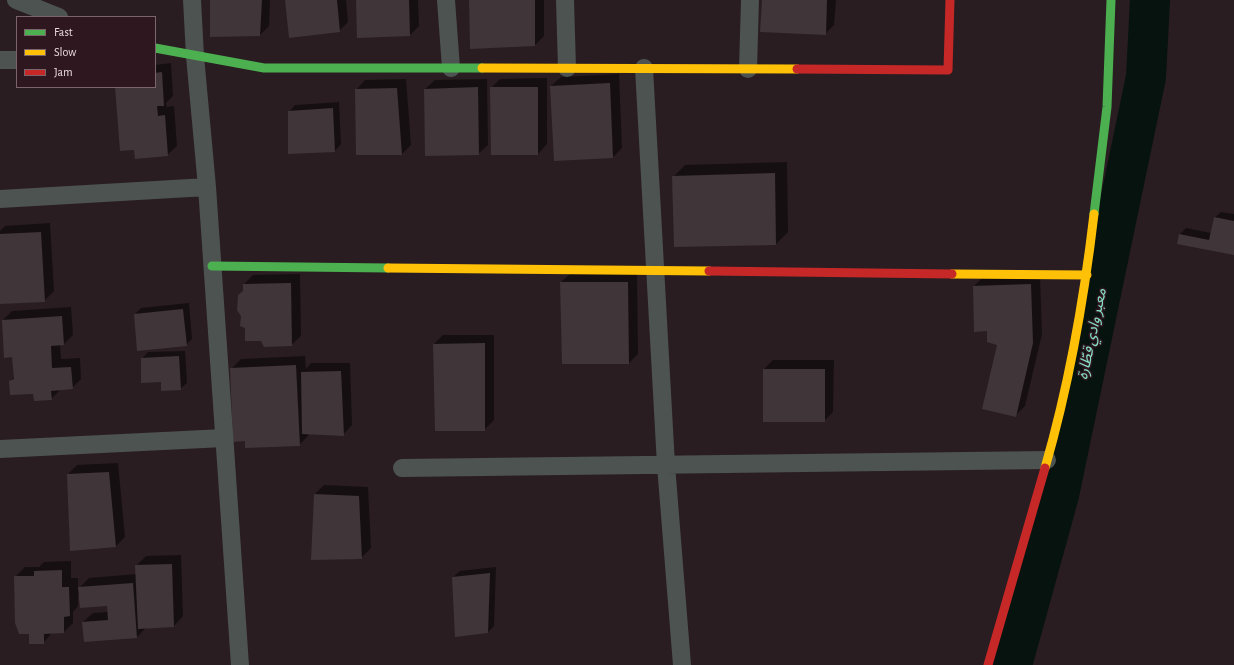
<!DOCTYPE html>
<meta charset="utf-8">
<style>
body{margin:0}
#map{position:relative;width:1234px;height:665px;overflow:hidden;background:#291d21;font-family:"Alegreya Sans",sans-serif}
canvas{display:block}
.legend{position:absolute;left:16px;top:16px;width:140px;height:72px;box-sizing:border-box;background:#2f1720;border:1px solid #7b656d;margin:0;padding:5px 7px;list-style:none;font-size:12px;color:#ecdbe0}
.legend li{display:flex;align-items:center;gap:8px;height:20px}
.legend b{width:20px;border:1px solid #7b656d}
</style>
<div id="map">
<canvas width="1234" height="665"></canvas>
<ul class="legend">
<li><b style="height:5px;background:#4caf50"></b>Fast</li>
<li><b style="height:5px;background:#ffc107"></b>Slow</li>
<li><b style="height:5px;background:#c62828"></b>Jam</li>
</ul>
</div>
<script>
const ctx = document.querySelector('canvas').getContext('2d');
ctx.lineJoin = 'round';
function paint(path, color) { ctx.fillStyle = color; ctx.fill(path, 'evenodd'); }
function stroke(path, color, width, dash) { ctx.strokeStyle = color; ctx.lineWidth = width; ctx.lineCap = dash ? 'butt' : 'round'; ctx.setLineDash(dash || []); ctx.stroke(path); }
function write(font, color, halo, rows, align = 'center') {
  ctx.font = font + ' "Alegreya Sans","Noto Sans Arabic",sans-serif'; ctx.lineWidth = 3; ctx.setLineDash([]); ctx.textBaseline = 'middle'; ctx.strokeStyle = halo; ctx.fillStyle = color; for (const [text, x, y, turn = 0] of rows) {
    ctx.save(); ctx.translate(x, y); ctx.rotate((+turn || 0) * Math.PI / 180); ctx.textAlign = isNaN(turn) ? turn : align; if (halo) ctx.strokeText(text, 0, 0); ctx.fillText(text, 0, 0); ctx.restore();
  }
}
paint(new Path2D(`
 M211 0H270L269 26 260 35Z
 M286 0H346L348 22 339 31Z
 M357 0H418L419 26 410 35Z
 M470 0H544V36L535 45Z
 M763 0H836L834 25 825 34Z
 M171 63 173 96 166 103 167 107 174 106 177 146 167 155 135 149 116 87H155V65Z
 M619 74 622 148 613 157 555 160 551 86 561 77Z
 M547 78V144L538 154 491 88 500 79Z
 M406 79 411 145 402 154 356 90 365 80Z
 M487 79 488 145 478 154 425 89 435 80Z
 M339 102 341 144 335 151 289 112 295 105Z
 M787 162 788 232 776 244 675 246 673 177 685 165Z
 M1221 212 1234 214V254L1180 234 1186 228 1211 233 1214 218Z
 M50 223 54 291 44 301 0 303V231L5 226Z
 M571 273H637L638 354 629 363H563L561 282Z
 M300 274 301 336 291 345 262 340 246 327 244 284 253 275Z
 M1040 275 1042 334 1025 406 1015 416 999 344 988 330 974 286 983 277Z
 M189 303 192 339 186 345 135 314 141 308Z
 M71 307 73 335 64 344H60L61 359 80 358 81 379 72 388 61 389 51 399 10 381 15 377 13 356 3 320 12 311Z
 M443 335H494V420L484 430 434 344Z
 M185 351 187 383 180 389 162 381 142 359 148 352Z
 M305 356 306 369 311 363H350L352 425 343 435 308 433V436L299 445 231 369 241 359Z
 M773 360H834L833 412 824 421 764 369Z
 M118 463 125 537 116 546 68 474 77 465Z
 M324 485 368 487 371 548 361 558 315 494Z
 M181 555 183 616 174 626 146 628 137 637 83 622 93 613 108 612V605L80 595H78V606L73 612V623L64 632H53L43 643 30 633 15 577 25 567H39L44 562 71 561V578H78V589L89 578 137 574 136 566 146 556Z
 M496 567 494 626 488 632 453 577 460 571Z`), '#0007');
stroke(new Path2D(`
 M1012 665 1059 495 1146 77 1150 0`), '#06130f', 40);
paint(new Path2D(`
 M210 0H262L260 36 210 37Z
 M285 0H337L340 32 289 38Z
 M356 0H409L410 36 357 38Z
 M469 0H535V46L470 49Z
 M762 0H827L826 35 760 32Z
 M162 72 164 106H157L158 116 165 115 168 156 135 159 134 150 120 151 115 87H155V73Z
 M610 83 613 158 554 161 550 86Z
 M478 87 479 155 425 156 424 89Z
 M490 87H538V155H491Z
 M397 88 402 155H356L355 89Z
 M333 108 335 152 288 154V111Z
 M775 173 776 245 674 247 672 176Z
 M1214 217 1234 221V255L1177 244 1179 234 1209 240Z
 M41 232 45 302 0 304V234Z
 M560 282H628L629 364H562Z
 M291 283 292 346 264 347 261 341H245V328L240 326 241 316 237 310 238 295 243 291V284Z
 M1031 284 1033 343 1016 417 982 409 997 345 987 342V331L974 332 973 286Z
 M183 309 187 346 137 351 134 314Z
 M62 316 64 345 51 346 52 368 71 367 73 389 51 391 52 400 34 401 33 394 10 395 9 381 14 379 12 357 4 358 2 320Z
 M485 343V431H435L433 344Z
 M179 356 181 390 161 391V382L141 383V358Z
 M296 365 300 446 245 448V441L233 442 230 368Z
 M763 369H825V422H763Z
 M341 371 344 436 302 434 301 372Z
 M109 472 116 547 70 551 67 474Z
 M314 494 359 496 362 559 311 560Z
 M172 564 174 627 138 629 135 565Z
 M62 570V587H69L70 616 64 617V633L44 634V644H29V634H19L15 623 14 576H34V571Z
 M490 573 488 633 455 637 452 577Z
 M133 583 137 638 84 642 82 622 108 620 107 606 80 608 78 587Z`), '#403539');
stroke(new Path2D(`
 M16 0 59 17
 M192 0 195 56 207 187 240 665
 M446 0 451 68
 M565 0 567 68
 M0 60H17
 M644 68 666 465 682 665
 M748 69 750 0
 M0 199 207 187
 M0 449 224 438
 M402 468 1047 460`), '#4d5351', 18);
stroke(new Path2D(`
 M155 48 264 68H482
 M1094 214 1107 107 1111 0
 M212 266 388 268`), '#4caf50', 9);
stroke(new Path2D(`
 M482 68 797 69
 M388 268 709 271
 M952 274 1087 275
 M1045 468C1069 385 1084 300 1094 214`), '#ffc107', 9);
stroke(new Path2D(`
 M797 69 948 70 950 0
 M709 271 952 274
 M988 665 1045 468`), '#c62828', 9);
write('italic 15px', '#85e1c5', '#2f1720', [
 ["معبر وادي قطّارة",1092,334,-78]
]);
</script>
